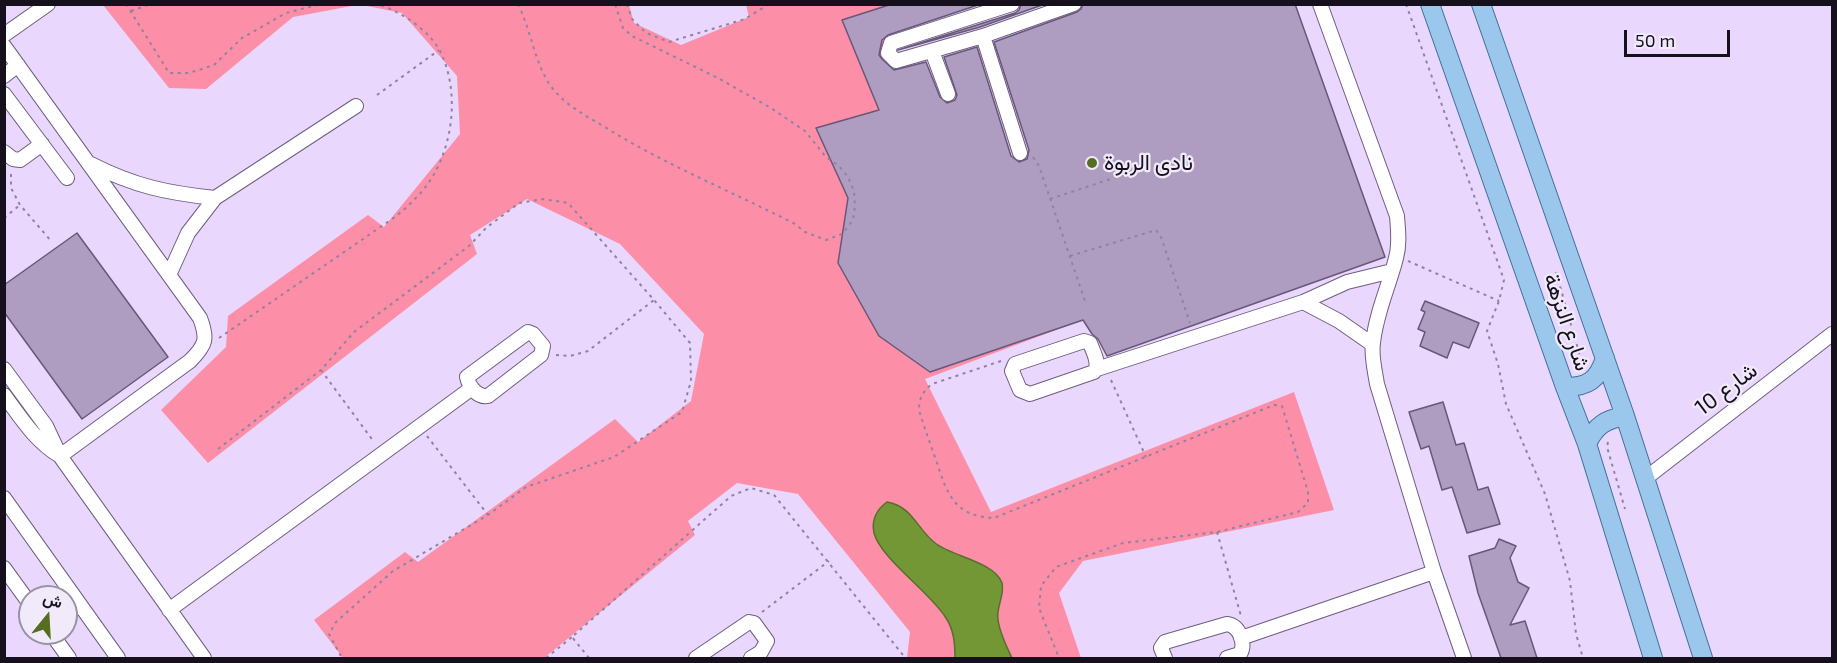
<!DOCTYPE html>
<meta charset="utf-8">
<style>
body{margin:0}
#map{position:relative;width:1837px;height:663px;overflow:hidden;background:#e9d7fe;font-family:"Exo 2",Vazirmatn,sans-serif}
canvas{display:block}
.frame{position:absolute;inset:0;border:6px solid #16101d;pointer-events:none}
.north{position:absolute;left:18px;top:585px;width:60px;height:60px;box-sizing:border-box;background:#f1eafa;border:2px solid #9993a2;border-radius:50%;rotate:18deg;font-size:16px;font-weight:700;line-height:24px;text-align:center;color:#16101d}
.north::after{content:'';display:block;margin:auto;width:21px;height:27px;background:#546f22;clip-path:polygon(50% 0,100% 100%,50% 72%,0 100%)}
.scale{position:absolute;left:1624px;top:30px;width:106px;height:27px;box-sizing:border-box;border:3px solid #16101d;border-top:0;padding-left:8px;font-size:18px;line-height:21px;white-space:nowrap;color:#16101d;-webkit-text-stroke:4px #f1eafa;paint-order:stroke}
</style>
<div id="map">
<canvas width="1837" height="663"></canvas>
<div class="frame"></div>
<div class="north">ش</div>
<div class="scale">50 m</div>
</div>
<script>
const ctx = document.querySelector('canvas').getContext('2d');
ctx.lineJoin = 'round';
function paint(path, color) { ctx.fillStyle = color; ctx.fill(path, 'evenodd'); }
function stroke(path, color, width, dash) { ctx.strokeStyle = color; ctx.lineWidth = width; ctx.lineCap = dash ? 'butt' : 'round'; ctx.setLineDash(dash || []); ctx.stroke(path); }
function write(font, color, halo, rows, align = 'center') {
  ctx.font = font + ' "Exo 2",Vazirmatn,sans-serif'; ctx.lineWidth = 4.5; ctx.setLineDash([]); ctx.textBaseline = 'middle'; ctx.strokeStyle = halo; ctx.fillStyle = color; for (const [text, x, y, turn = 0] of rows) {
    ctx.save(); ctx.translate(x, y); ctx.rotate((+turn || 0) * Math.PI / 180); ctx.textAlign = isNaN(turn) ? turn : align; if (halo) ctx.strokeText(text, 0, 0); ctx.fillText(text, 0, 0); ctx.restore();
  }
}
paint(new Path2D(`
 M103 5H357L293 17 206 89 169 88Z
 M362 5H629L634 23 681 45 749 17 746 5H942L891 23 881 50 898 102 832 129 1096 315 925 379 991 512 1294 392 1334 510 1083 561 1059 593 1081 658H907L910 632 798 494 737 483 688 521 695 535 544 658H343L314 620 405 552 418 562 615 419 638 442 691 401 704 334 620 244 527 199 470 235 477 254 208 463 161 410 226 347 228 316 368 215 384 227 460 134 457 76 402 13Z`), '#fd8ea7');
const water = new Path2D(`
 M887 502C912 506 917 529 935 543 951 556 995 562 1002 583 1005 595 996 607 998 619 999 632 1007 647 1012 658H955C955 644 954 630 946 618 931 593 881 559 874 533 871 520 877 509 887 502Z`);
paint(water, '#749735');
stroke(water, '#586e2e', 1.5);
const building = new Path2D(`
 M892 4H981L888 35 882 40 879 55 882 59 894 70 926 62 940 97 947 103 955 100 957 95 944 57 977 47 1011 156 1019 162 1027 159 1029 150 994 42 1077 12 1081 9 1083 4H1295L1385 257 1107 356 1098 339 1092 334 1083 320 930 372 879 336 838 263 848 198 816 128 879 110 842 20Z
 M1021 4H1045L980 27 898 50 1015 13 1019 10Z
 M77 233 168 357 82 419 4 312V285Z
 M1425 301 1479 323 1469 348 1453 342 1447 358 1420 346 1425 332 1418 329 1425 312 1421 310Z
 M1443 402 1456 445 1464 443 1478 490 1488 487 1500 524 1467 533 1452 487 1442 490 1429 446 1421 449 1409 412Z
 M1499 539 1516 546 1510 558 1518 582 1529 588 1510 625 1525 621 1537 658H1501L1478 593 1469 556 1495 548Z`);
paint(building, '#ae9dc1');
stroke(building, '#675778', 1.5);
const minor = new Path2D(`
 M1012 4 891 43 888 53 896 61 983 36 1074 4
 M1320 4 1397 216C1398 230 1400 244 1396 258 1389 286 1376 313 1373 343 1371 356 1375 371 1377 384L1434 572 1464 658
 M4 35 48 4
 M983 36 1020 153
 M4 46 200 318C208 339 206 345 190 361L60 456
 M932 51 948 94
 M4 76 18 65
 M4 94 67 178
 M4 152 13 159 20 160 42 144
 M91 164C134 186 167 193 215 198
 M169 275 188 233 215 198 356 106
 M1303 302 1339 321 1372 344
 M528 332 533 334 543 346 541 355 488 396C478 398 469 387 467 377Z
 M1084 341 1090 343C1093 352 1101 364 1094 372L1030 394 1020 390 1012 371 1015 364Z
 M4 369 46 426 60 456 204 658
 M1097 369 1303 302 1347 282 1392 271
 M4 395C21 418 35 441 60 456
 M1646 478 1832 334
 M4 498 118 658
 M4 568 30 604
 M169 610 472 388
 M51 633 69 658
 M1241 638 1434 572
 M696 658 749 622 754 623 767 641 761 652 751 658
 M1165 658 1161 648 1165 642 1227 624C1240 626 1246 644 1240 654L1227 658`);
const major = new Path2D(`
 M1430 4 1565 387 1587 444 1653 658
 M1481 4 1625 416 1703 658
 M1565 387C1588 387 1598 380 1605 358
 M1587 444C1595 426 1606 419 1625 416`);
stroke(minor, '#6e5e80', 16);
stroke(major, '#426f9c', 20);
stroke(new Path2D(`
 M126 4 169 73H189L214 65 242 38 286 13 321 4
 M518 4C531 30 534 61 550 85 565 106 587 116 608 129 668 166 733 192 795 224L805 232 826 240 842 234 853 220 855 206 854 191 848 177 839 166 826 157 805 131 771 108 718 78 632 36 623 28 615 4
 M627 4 632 19 646 33 669 42 745 19 769 4
 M1406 4 1504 280 1499 301 1487 331 1498 364 1506 404 1545 494 1570 581 1576 634 1583 658
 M131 11 151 4
 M377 95 439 50
 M1033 157 1039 166 1085 301
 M11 174V188L20 205 52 242
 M1050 199 1144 168
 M4 218 20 205
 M1070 256 1156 230 1161 237 1190 323
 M1408 261 1499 301
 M1556 272 1583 367
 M219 338 395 217C410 205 423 192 433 176 454 140 459 89 440 51 428 29 401 12 378 4
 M556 355 570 356 588 351 654 300
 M1001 361 932 384C923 391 919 398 919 410 924 427 930 443 936 460 947 493 953 516 994 518L1274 405 1282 406 1308 492V503L1298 512 1217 532 1123 543 1056 567 1041 586 1039 608 1059 658
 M321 370 374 442
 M1111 380 1146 457
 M427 436 488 515
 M1608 442 1607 447 1625 509
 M218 449 321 370 354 332 469 246 486 228 519 203 543 199 568 203 654 300 690 343 691 381 682 412 614 457 526 487 488 515 393 571 336 622 329 634 342 658
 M1217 532 1241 616
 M762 612 829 561
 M546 658 572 637
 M589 658 572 637 731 496 751 488 774 495 903 655V658`), '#90839f', 2, [3, 4.5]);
stroke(minor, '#fff', 14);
stroke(major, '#9bc7ed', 18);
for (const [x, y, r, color] of [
 [1092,163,6,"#546f22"]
]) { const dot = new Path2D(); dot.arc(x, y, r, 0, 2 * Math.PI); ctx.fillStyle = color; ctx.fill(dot); stroke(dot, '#f1eafa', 2); }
write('22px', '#16101d', '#f1eafa', [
 ["نادى الربوة",1104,163]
], 'left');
write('22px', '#16101d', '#f1eafa', [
 ["شارع النزهة",1567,322,71],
 ["شارع 10",1726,389,-37]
]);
</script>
